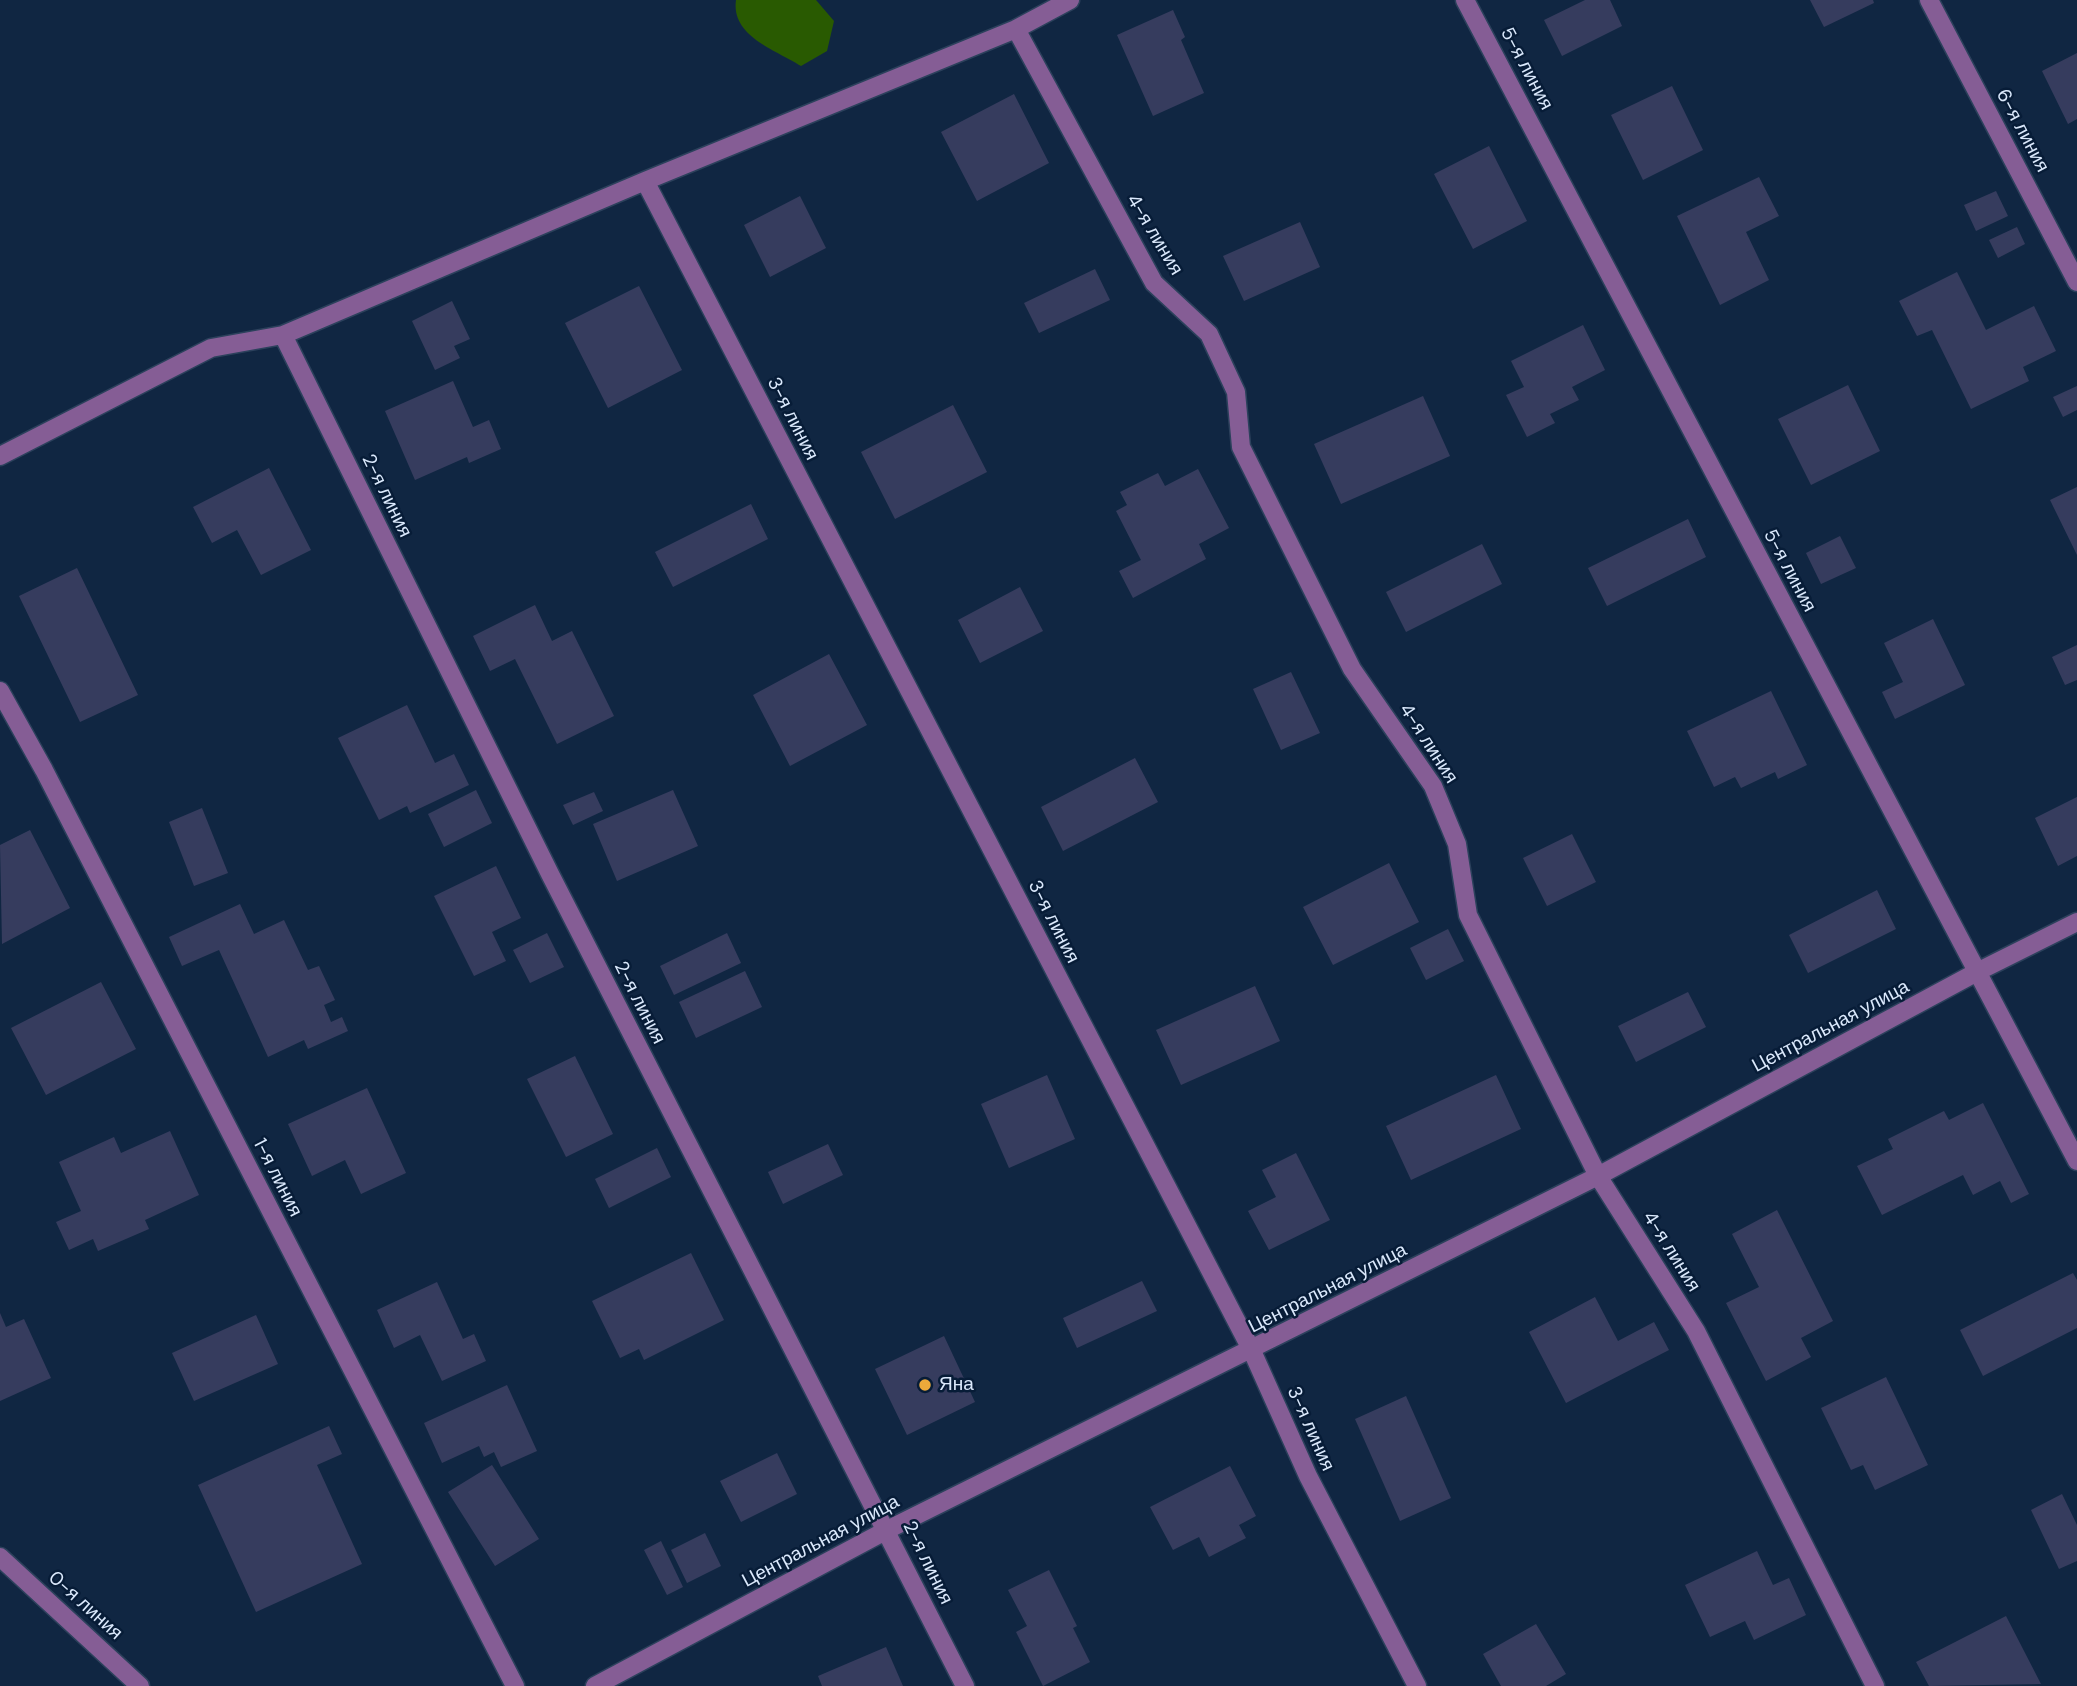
<!DOCTYPE html>
<meta charset="utf-8">
<style>
body{margin:0}
canvas{display:block;background:#102642}
</style>
<canvas width="2077" height="1686"></canvas>
<script>
const ctx = document.querySelector('canvas').getContext('2d');
ctx.lineJoin = 'round';
function paint(path, color) { ctx.fillStyle = color; ctx.fill(path, 'evenodd'); }
function stroke(path, color, width, dash) { ctx.strokeStyle = color; ctx.lineWidth = width; ctx.lineCap = dash ? 'butt' : 'round'; ctx.setLineDash(dash || []); ctx.stroke(path); }
function write(font, color, halo, rows, align = 'center') {
  ctx.font = font + ' "DM Sans",sans-serif'; ctx.lineWidth = 5; ctx.setLineDash([]); ctx.textBaseline = 'middle'; ctx.strokeStyle = halo; ctx.fillStyle = color; for (const [text, x, y, turn = 0] of rows) {
    ctx.save(); ctx.translate(x, y); ctx.rotate((+turn || 0) * Math.PI / 180); ctx.textAlign = isNaN(turn) ? turn : align; if (halo) ctx.strokeText(text, 0, 0); ctx.fillText(text, 0, 0); ctx.restore();
  }
}
paint(new Path2D(`
 M736 0H816L834 21 827 51 801 66C774 49 731 36 736 0Z`), '#295a01');
paint(new Path2D(`
 M1585 0H1610L1622 26 1562 56 1544 20Z
 M1810 0H1873L1874 3 1824 27Z
 M1173 10 1185 37 1181 40 1204 93 1153 116 1117 35Z
 M2077 53V119L2068 124 2042 71Z
 M1672 86 1703 150 1643 180 1611 115Z
 M1014 94 1049 163 977 201 941 132Z
 M1489 146 1527 221 1473 249 1434 174Z
 M1759 177 1779 216 1746 232 1769 280 1720 305 1677 216Z
 M1996 191 2008 216 1976 231 1964 205Z
 M800 196 826 248 770 277 744 225Z
 M1300 222 1320 267 1244 301 1223 256Z
 M2017 227 2025 244 1998 258 1989 240Z
 M1095 269 1110 300 1039 333 1024 303Z
 M1957 272 1986 330 2034 306 2056 351 2023 367 2029 381 1971 409 1932 330 1917 336 1899 301Z
 M639 286 682 370 608 408 565 323Z
 M452 301 470 339 454 346 460 358 435 370 412 321Z
 M1583 325 1605 370 1572 387 1579 400 1550 414 1555 423 1527 437 1506 395 1524 387 1511 361Z
 M453 381 473 427 489 420 501 449 469 463 467 457 415 480 385 411Z
 M1848 385 1880 451 1811 485 1778 419Z
 M2077 386V410L2063 417 2053 397Z
 M1423 396 1450 456 1341 504 1314 444Z
 M953 405 987 472 895 519 861 452Z
 M269 468 311 550 261 575 237 530 212 543 193 507Z
 M1198 469 1229 528 1199 544 1206 559 1133 598 1119 571 1141 560 1116 511 1127 505 1120 492 1158 473 1165 486Z
 M2077 487V555L2050 500Z
 M751 504 768 539 673 587 655 552Z
 M1688 519 1706 557 1607 606 1588 568Z
 M1840 536 1856 568 1821 584 1806 553Z
 M1482 544 1502 584 1406 632 1386 592Z
 M77 568 138 695 80 722 19 596Z
 M1020 587 1043 631 980 663 958 620Z
 M535 605 552 641 572 631 614 716 557 744 515 659 490 671 473 636Z
 M1933 619 1965 685 1895 719 1882 692 1903 682 1884 643Z
 M2077 645V680L2065 685 2052 657Z
 M829 654 867 725 790 766 753 695Z
 M1291 672 1320 733 1281 750 1253 689Z
 M1771 691 1807 765 1778 779 1775 772 1741 788 1735 777 1714 787 1687 731Z
 M407 705 435 763 454 754 469 785 410 813 407 806 379 820 338 738Z
 M1135 758 1158 802 1063 851 1041 807Z
 M476 790 492 823 444 847 428 814Z
 M673 790 698 846 617 881 593 824Z
 M594 792 603 811 573 825 563 805Z
 M2077 797V856L2058 866 2035 818Z
 M202 808 228 873 194 886 169 822Z
 M30 830 70 908 2 944 0 845Z
 M1572 834 1596 882 1547 906 1523 858Z
 M1389 863 1419 922 1333 965 1303 907Z
 M496 866 521 918 492 932 506 961 474 976 434 896Z
 M1877 890 1896 929 1808 973 1789 935Z
 M240 904 254 934 284 920 308 970 319 966 335 1000 324 1005 331 1022 342 1017 348 1031 308 1049 304 1040 268 1057 219 950 182 966 169 937Z
 M1448 929 1464 961 1426 980 1410 948Z
 M547 933 564 967 530 983 513 950Z
 M727 933 741 963 674 995 660 966Z
 M745 971 762 1007 696 1038 679 1002Z
 M101 982 136 1049 46 1095 11 1028Z
 M1255 986 1280 1041 1181 1085 1156 1030Z
 M1688 992 1706 1027 1636 1062 1618 1026Z
 M575 1056 613 1134 566 1157 527 1079Z
 M1047 1075 1075 1139 1009 1168 981 1104Z
 M1496 1075 1521 1129 1411 1180 1386 1126Z
 M367 1088 406 1173 361 1194 345 1160 312 1176 288 1124Z
 M1983 1103 2029 1194 2011 1203 2000 1181 1973 1195 1963 1175 1882 1215 1857 1166 1893 1149 1888 1139 1944 1111 1949 1120Z
 M170 1131 199 1195 145 1220 149 1229 98 1251 93 1239 69 1250 56 1222 81 1211 59 1162 114 1137 121 1153Z
 M828 1144 843 1175 783 1204 768 1172Z
 M657 1148 671 1177 609 1208 595 1179Z
 M1296 1153 1330 1220 1269 1250 1248 1211 1276 1197 1262 1170Z
 M1777 1210 1833 1321 1801 1338 1811 1357 1766 1381 1726 1303 1759 1287 1732 1234Z
 M691 1253 724 1320 644 1360 639 1349 620 1358 592 1301Z
 M2073 1273 2077 1280V1328L1983 1376 1960 1330Z
 M1142 1281 1157 1311 1077 1348 1063 1318Z
 M437 1282 463 1339 474 1334 486 1361 442 1381 420 1335 394 1348 377 1310Z
 M1595 1297 1618 1341 1654 1322 1669 1350 1566 1403 1529 1332Z
 M0 1313 6 1327 24 1319 51 1378 0 1401Z
 M256 1315 278 1364 194 1401 172 1353Z
 M944 1336 975 1402 907 1435 875 1369Z
 M1886 1377 1928 1465 1875 1490 1863 1465 1851 1470 1821 1408Z
 M507 1385 537 1451 501 1467 494 1452 484 1457 479 1446 442 1463 424 1423Z
 M1406 1396 1451 1498 1400 1521 1355 1419Z
 M329 1426 342 1454 317 1465 362 1564 256 1612 198 1485Z
 M777 1453 797 1494 741 1522 720 1481Z
 M492 1465 539 1539 495 1566 448 1492Z
 M1230 1466 1256 1516 1239 1525 1246 1538 1209 1557 1199 1537 1173 1550 1150 1507Z
 M2062 1494 2077 1525V1561L2059 1569 2031 1510Z
 M705 1533 721 1566 687 1583 671 1550Z
 M661 1541 683 1587 667 1595 644 1550Z
 M1757 1551 1773 1585 1789 1578 1806 1615 1754 1640 1745 1621 1710 1637 1685 1585Z
 M1049 1570 1077 1626 1073 1628 1090 1662 1043 1686 1016 1632 1027 1626 1008 1590Z
 M2006 1616 2041 1684 1929 1686 1916 1662Z
 M1536 1624 1566 1674 1546 1686H1501L1483 1654Z
 M886 1647 903 1686H822L818 1676Z`), '#363c5e');
const minor = new Path2D(`
 M1465 0 2077 1161
 M1929 0 2077 282
 M1016 29 1154 283 1209 334 1236 392 1241 447 1352 669 1433 786 1457 844 1468 915 1598 1176 1696 1331 1875 1686
 M645 181 1252 1351 1308 1476 1417 1686
 M283 335 550 874 965 1686
 M0 456 211 348 283 335 645 181 1016 29 1070 0
 M0 691 44 770 515 1686
 M0 1557 140 1686
 M595 1686 887 1530 1598 1176 1977 972 2077 922`);
stroke(minor, '#2c415c', 21);
stroke(minor, '#855d95', 18);
for (const [x, y, r, color] of [
 [925,1385,7,"#eca93a"]
]) { const dot = new Path2D(); dot.arc(x, y, r, 0, 2 * Math.PI); ctx.fillStyle = color; ctx.fill(dot); stroke(dot, '#071c37', 2.5); }
write('19px', '#dbe9fc', '#071c37', [
 ["5-я линия",1526,69,62],
 ["6-я линия",2022,131,62],
 ["4-я линия",1154,235,59],
 ["3-я линия",792,419,63],
 ["2-я линия",386,496,64],
 ["5-я линия",1789,571,62],
 ["4-я линия",1428,744,57],
 ["3-я линия",1053,922,63],
 ["2-я линия",639,1003,63],
 ["Центральная улица",1831,1027,-28],
 ["1-я линия",277,1178,63],
 ["4-я линия",1671,1252,58],
 ["Центральная улица",1328,1289,-27],
 ["3-я линия",1310,1429,66],
 ["Центральная улица",821,1542,-28],
 ["2-я линия",927,1563,64],
 ["0-я линия",85,1606,42]
]);
write('19px', '#dbe9fc', '#071c37', [
 ["Яна",939,1385]
], 'left');
</script>
